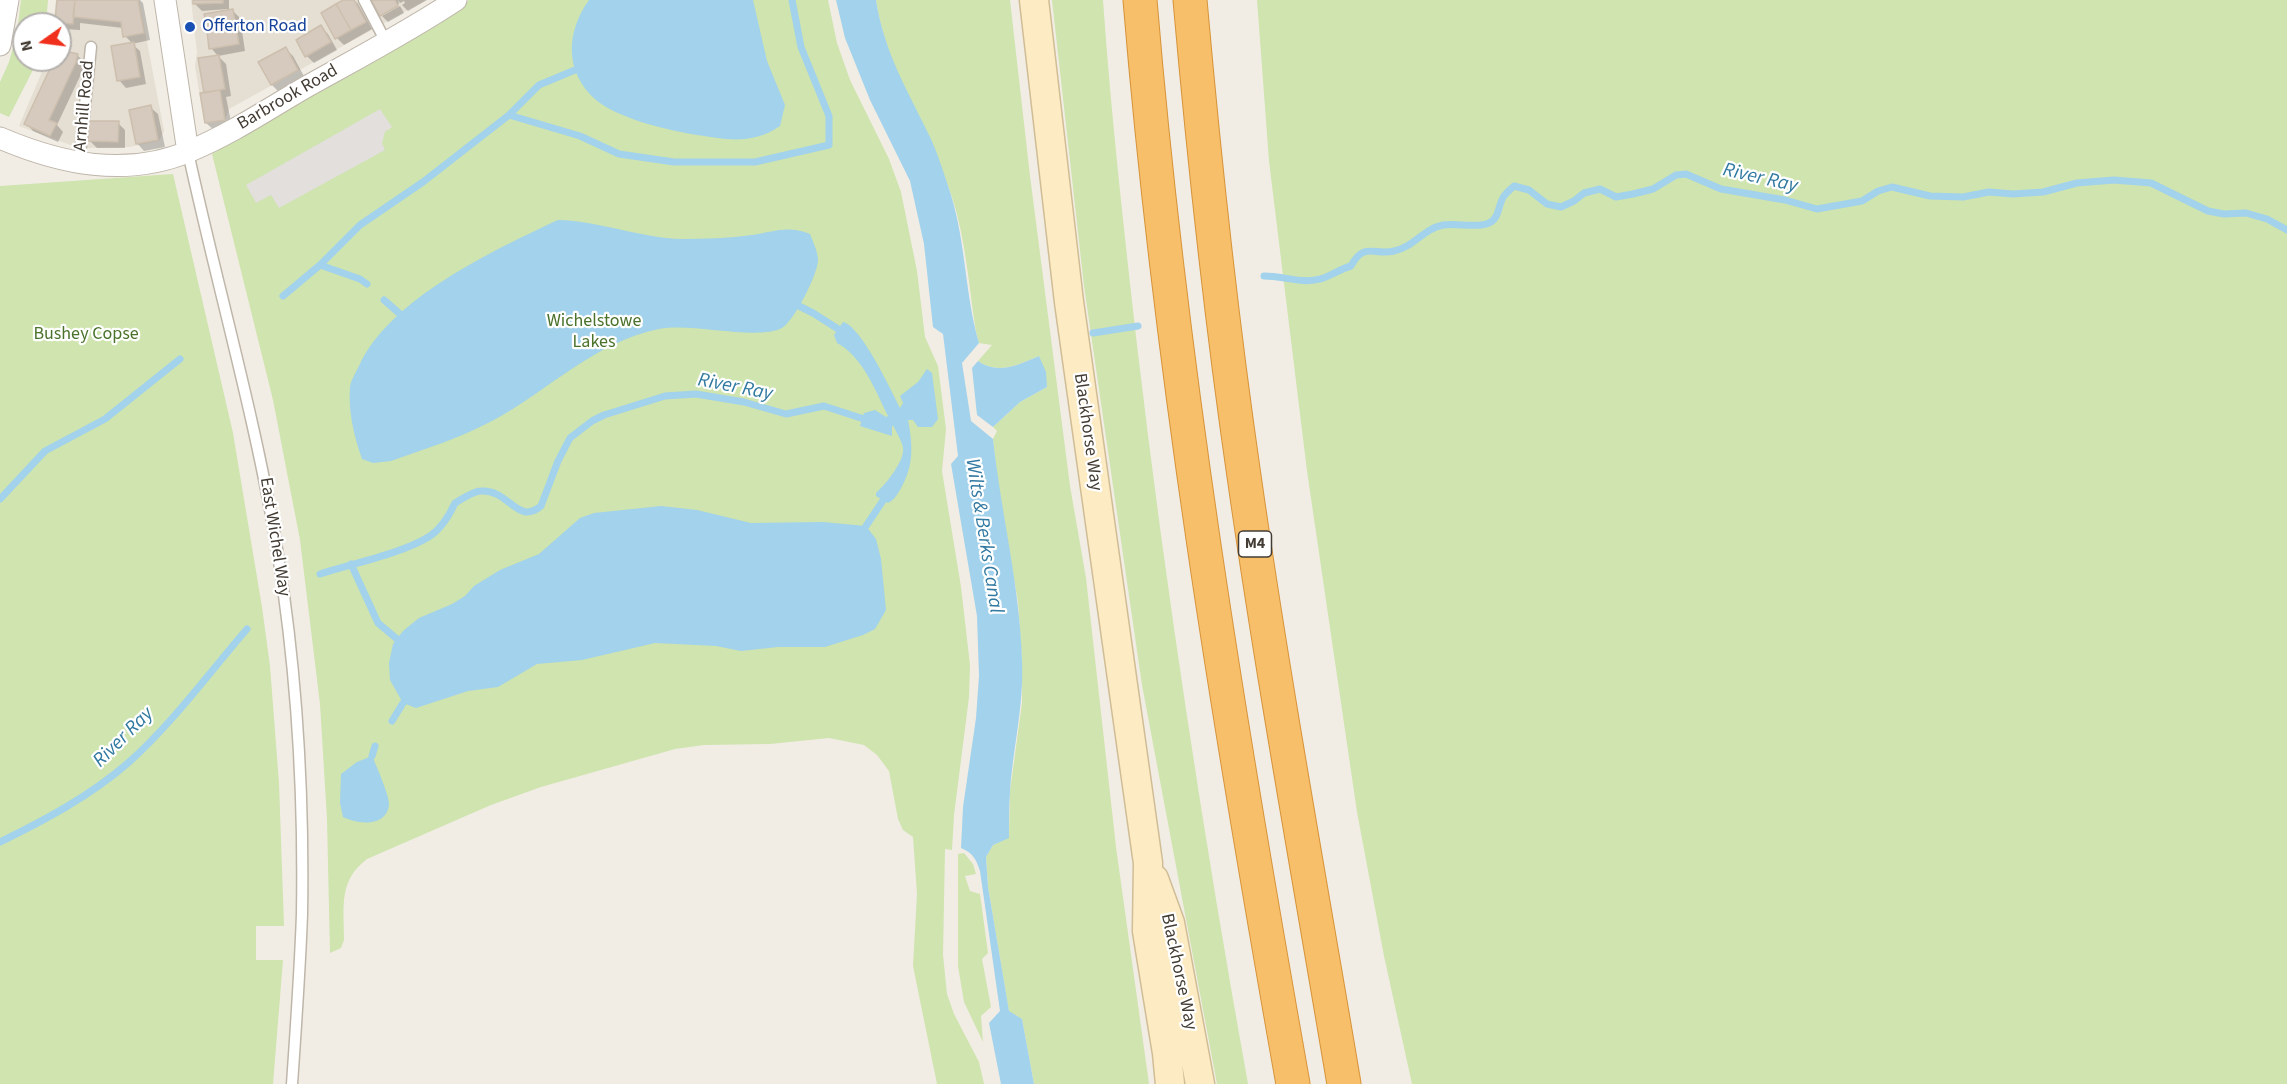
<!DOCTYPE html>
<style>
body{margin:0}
#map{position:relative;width:2287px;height:1084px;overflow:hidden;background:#f1ede4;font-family:"Source Sans 3",sans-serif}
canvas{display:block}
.north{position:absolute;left:12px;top:12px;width:60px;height:60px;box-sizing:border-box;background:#fff;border:2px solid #b4b1ae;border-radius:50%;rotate:256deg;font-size:16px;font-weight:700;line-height:24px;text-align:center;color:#433c34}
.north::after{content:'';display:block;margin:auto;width:21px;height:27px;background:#f02f1c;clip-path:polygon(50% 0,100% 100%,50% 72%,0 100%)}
</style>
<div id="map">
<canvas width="2287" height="1084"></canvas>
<div class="north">N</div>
</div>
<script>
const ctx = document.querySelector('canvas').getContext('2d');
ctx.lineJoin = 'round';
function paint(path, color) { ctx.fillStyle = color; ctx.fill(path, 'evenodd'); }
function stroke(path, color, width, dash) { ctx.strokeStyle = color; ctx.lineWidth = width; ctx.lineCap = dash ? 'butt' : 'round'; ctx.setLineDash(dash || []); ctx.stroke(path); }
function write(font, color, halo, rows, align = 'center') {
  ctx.font = font + ' "Source Sans 3",sans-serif'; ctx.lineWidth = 4.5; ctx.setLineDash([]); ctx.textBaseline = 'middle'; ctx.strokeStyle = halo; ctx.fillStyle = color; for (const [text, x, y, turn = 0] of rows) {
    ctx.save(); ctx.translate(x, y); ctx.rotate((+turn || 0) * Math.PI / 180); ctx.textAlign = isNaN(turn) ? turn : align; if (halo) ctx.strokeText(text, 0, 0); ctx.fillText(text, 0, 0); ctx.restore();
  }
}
paint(new Path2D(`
 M56 0H139L164 131 159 141 129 147 84 148 73 146 19 126 47 60H60V24H53Z
 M191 0H426L229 109 225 120 204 123 195 66 197 52Z`), '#e5ded2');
paint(new Path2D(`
 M21 0H48L46 24H24V60H38L9 117 0 113V82L9 62 17 33Z
 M469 0H828L837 43 850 80 889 159 901 192 917 271 925 337 938 366 946 429 942 471 961 587 970 665 969 697 954 815 952 850 945 849 943 955 947 994 954 1014 979 1062 984 1084H937L913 966 917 894 913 837 903 830 898 819 889 771 877 755 864 745 829 738 770 744 704 745 675 749 541 787 491 805 367 859C338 881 344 907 344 940L341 948 330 953 327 819 320 704 300 540 273 400 212 154 438 21Z
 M876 0H1010L1030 176 1070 486 1086 578 1116 847 1149 1084H1034L1022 1019 1009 1012 988 887 986 857 993 845 1009 837 1010 791 1022 703V660L1018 602 997 477 993 439 997 431 993 427 1020 402 1047 387 1039 356C1018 365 998 375 978 361L992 345 979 343 976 332C969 288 966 240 952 197 929 131 886 70 876 0Z
 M1052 0H1103C1111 115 1124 230 1137 345 1166 592 1204 839 1248 1084H1217L1142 685 1084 286Z
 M1257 0H2287V1084H1412L1384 956 1357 812 1307 471 1269 161Z
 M173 174 233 433 262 607 270 666 279 783 284 926H256V960H283L273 1084H0V186Z
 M964 853 973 864 976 874 965 876 970 891 980 894 988 953 982 959 991 1007 981 1016 983 1042 964 1002 958 966V854Z`), '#cfe4ae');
paint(new Path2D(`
 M380 109 392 127 385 132 382 143 385 150 279 208 271 195 256 203 246 185Z`), '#e2dfdc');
paint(new Path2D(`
 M589 0H753L767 61 785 105 780 126C751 146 724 139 691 134 663 129 618 118 596 100 564 72 566 32 589 0Z
 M836 0H876C884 53 909 93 931 139 939 157 945 177 951 195 966 244 965 295 979 343L962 363 971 421 993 439C1001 513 1020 586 1022 660 1024 707 1013 747 1010 792 1009 807 1009 823 1009 838L993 845 986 857 988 887 1009 1011 1022 1019 1034 1084H1001L989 1023 1000 1011 980 871C976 859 973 853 961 848L963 807 976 718 979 676 977 616 951 464 958 456 943 334 933 327 924 244 910 181 870 100 845 38Z
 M558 220C600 221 640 238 682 239 705 239 729 238 752 235 775 232 786 225 810 234 813 242 818 252 818 260 818 274 794 321 782 328 756 341 692 322 659 329 596 341 548 391 492 421 460 438 425 449 391 461L373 463 362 459C354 436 348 411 350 387 351 380 356 372 359 366 389 299 494 250 558 220Z
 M843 322C861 326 891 390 900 408L903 403 900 396 918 382 927 369 932 373 938 419 932 427H918L913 420H908C913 446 914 466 900 490 896 496 894 500 888 503L876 496V493C885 485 905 461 903 448 902 441 896 432 893 425L892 427V436L860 426 864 413 875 410 886 417 888 416C875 390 863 357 837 343L834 335Z
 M1039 356 1046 372 1047 387 1020 402 993 427 977 415 972 368 978 361C998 375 1018 365 1039 356Z
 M661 506 697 510 751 523 823 522 866 526 876 539 881 559 886 610 875 629 863 635 825 647H778L741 651 716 646 655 643 582 660 537 664 498 687 468 691 416 708 403 703 390 680 389 663 393 644 403 631 419 618 452 604 465 596 474 586 500 570 539 554 580 518 594 513Z
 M372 756C376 765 390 797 389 805 386 828 357 824 343 817L340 803 341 774 357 762Z`), '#a2d2ec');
paint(new Path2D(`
 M59 0H140L143 3 150 40 132 44 140 51 146 84 126 88 119 80 133 44 125 36 123 28 80 23V30L64 29 57 21Z
 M194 0H229V11H233L240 18 245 51 218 56 211 48 228 9 202 11 194 3Z
 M346 0H354L358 4 372 29 344 45 337 38Z
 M373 0H427L408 11 402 5 405 3 404 1 400 3 398 0 399 4 381 13Z
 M400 6 404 13 388 22 382 16Z
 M321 27 328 34 337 50 314 63 307 56 298 40Z
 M286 49 293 56 305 78 279 92 272 85Z
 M60 52 77 55 84 62 83 70 57 125 63 132 58 142 33 131 26 123 56 60H60Z
 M218 56 226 64 231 96 226 97 232 127 214 130 206 123V94Z
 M150 107 158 114 165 147 144 151 137 143Z
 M118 123 125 130V148H97L90 141Z`), '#0003');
stroke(new Path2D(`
 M509 115 580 136 619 154 674 162H755L829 145V116L801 47 792 0
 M320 265 360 279 367 284
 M1264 276C1283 276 1303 284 1320 279 1329 277 1340 269 1351 266 1364 241 1375 256 1394 251 1414 247 1423 229 1443 225 1455 223 1480 228 1489 223 1500 218 1498 204 1504 196 1507 192 1511 189 1514 186L1529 190 1547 204 1561 207 1574 201 1584 193 1600 189 1616 197 1633 194 1653 189 1676 175 1686 174 1721 189 1785 200 1817 209 1862 201 1878 191 1892 187 1930 196 1963 197 1989 192 2013 194 2043 192 2077 183 2114 180 2151 183 2208 211 2224 214 2246 213 2267 219 2287 230
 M283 296 320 265 360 225 423 182 509 115 539 85 575 70
 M384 300 400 314
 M799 306 813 313 846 334
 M1093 333 1138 326
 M0 499 45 451 105 419 180 359
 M866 526 888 493
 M351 564 378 623 397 639
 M320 574C351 564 404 553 430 536 442 528 449 516 455 503 462 499 473 491 481 491 509 489 517 526 541 506L558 461 570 438 592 421 604 415 665 396 696 394 744 402 786 414 824 406 870 421
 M392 721 403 703
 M372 756 375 746
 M0 842C45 820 90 796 128 763 172 724 209 673 247 629`), '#a2d2ec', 7);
const building = new Path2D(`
 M57 0H75L73 24 55 22Z
 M75 0H138L144 33 123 37 121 22 73 17Z
 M193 0H223V3L193 4Z
 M343 0H354L366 22 351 30 336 4Z
 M371 0H395L398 6 380 16Z
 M336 4 351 30 335 39 321 13Z
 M233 9 236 27 207 31 204 14Z
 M321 25 331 42 305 57 296 40Z
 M236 27 239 44 209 49 207 31Z
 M134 42 140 77 117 81 111 46Z
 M286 47 298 70 271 85 258 62Z
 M60 50 78 54 76 62 49 120 57 123 50 136 24 124 54 60H60Z
 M219 55 225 89 204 93 198 58Z
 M220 90 225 120 205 123 200 93Z
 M151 105 158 140 136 144 129 110Z
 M89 121H119L118 142 88 141Z`);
paint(building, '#d5cabd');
stroke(building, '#cdbfae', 1.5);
const service = new Path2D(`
 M364 0 386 42
 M188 152C217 286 256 419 278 555 297 673 304 794 302 914 300 970 296 1027 292 1084
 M79 164 91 47`);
const minor = new Path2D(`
 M165 0 188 152
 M0 45 8 0
 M0 138C61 164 126 178 190 151 231 134 268 109 306 87 356 59 408 32 456 0`);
const secondary = new Path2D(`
 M1034 0 1069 302 1148 863 1147 931 1167 1053 1170 1084
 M1154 879 1170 923 1200 1084`);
const motorway = new Path2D(`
 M1140 0C1170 364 1229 724 1293 1084
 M1190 0C1204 159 1221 318 1244 476 1273 679 1310 882 1344 1084`);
stroke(service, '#bfb6aa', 13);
stroke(minor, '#bfb6aa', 23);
stroke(secondary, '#d0bd96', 31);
stroke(motorway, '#d6933a', 35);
stroke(service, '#fff', 10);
stroke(minor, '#fff', 21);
stroke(secondary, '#fcebc3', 28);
stroke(motorway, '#f7bf69', 33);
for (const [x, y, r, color] of [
 [190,27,6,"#1a4fb4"]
]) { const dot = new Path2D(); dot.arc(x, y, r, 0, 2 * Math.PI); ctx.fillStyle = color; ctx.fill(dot); stroke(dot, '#fff', 2); }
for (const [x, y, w] of [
 [1255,544,33]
]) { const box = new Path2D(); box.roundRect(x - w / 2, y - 13, w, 26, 4.5); ctx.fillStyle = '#fff'; ctx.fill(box); stroke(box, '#433c34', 1.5); }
write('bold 16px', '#433c34', null, [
 ["M4",1255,544]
]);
write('18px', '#164399', '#fff', [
 ["Offerton Road",202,27]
], 'left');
write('18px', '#433c34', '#fff', [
 ["Barbrook Road",288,98,-30],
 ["Arnhill Road",85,106,-85],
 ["Blackhorse Way",1087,432,82],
 ["East Wichel Way",274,537,81],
 ["Blackhorse Way",1178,972,78]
]);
write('18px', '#4a722b', '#fff', [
 ["Wichelstowe",594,322],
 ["Lakes",594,343],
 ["Bushey Copse",86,335]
]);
write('italic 20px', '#3179a1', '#fff', [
 ["River Ray",1760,179,13],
 ["River Ray",735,388,11],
 ["Wilts & Berks Canal",983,536,81],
 ["River Ray",124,738,-45]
]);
</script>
